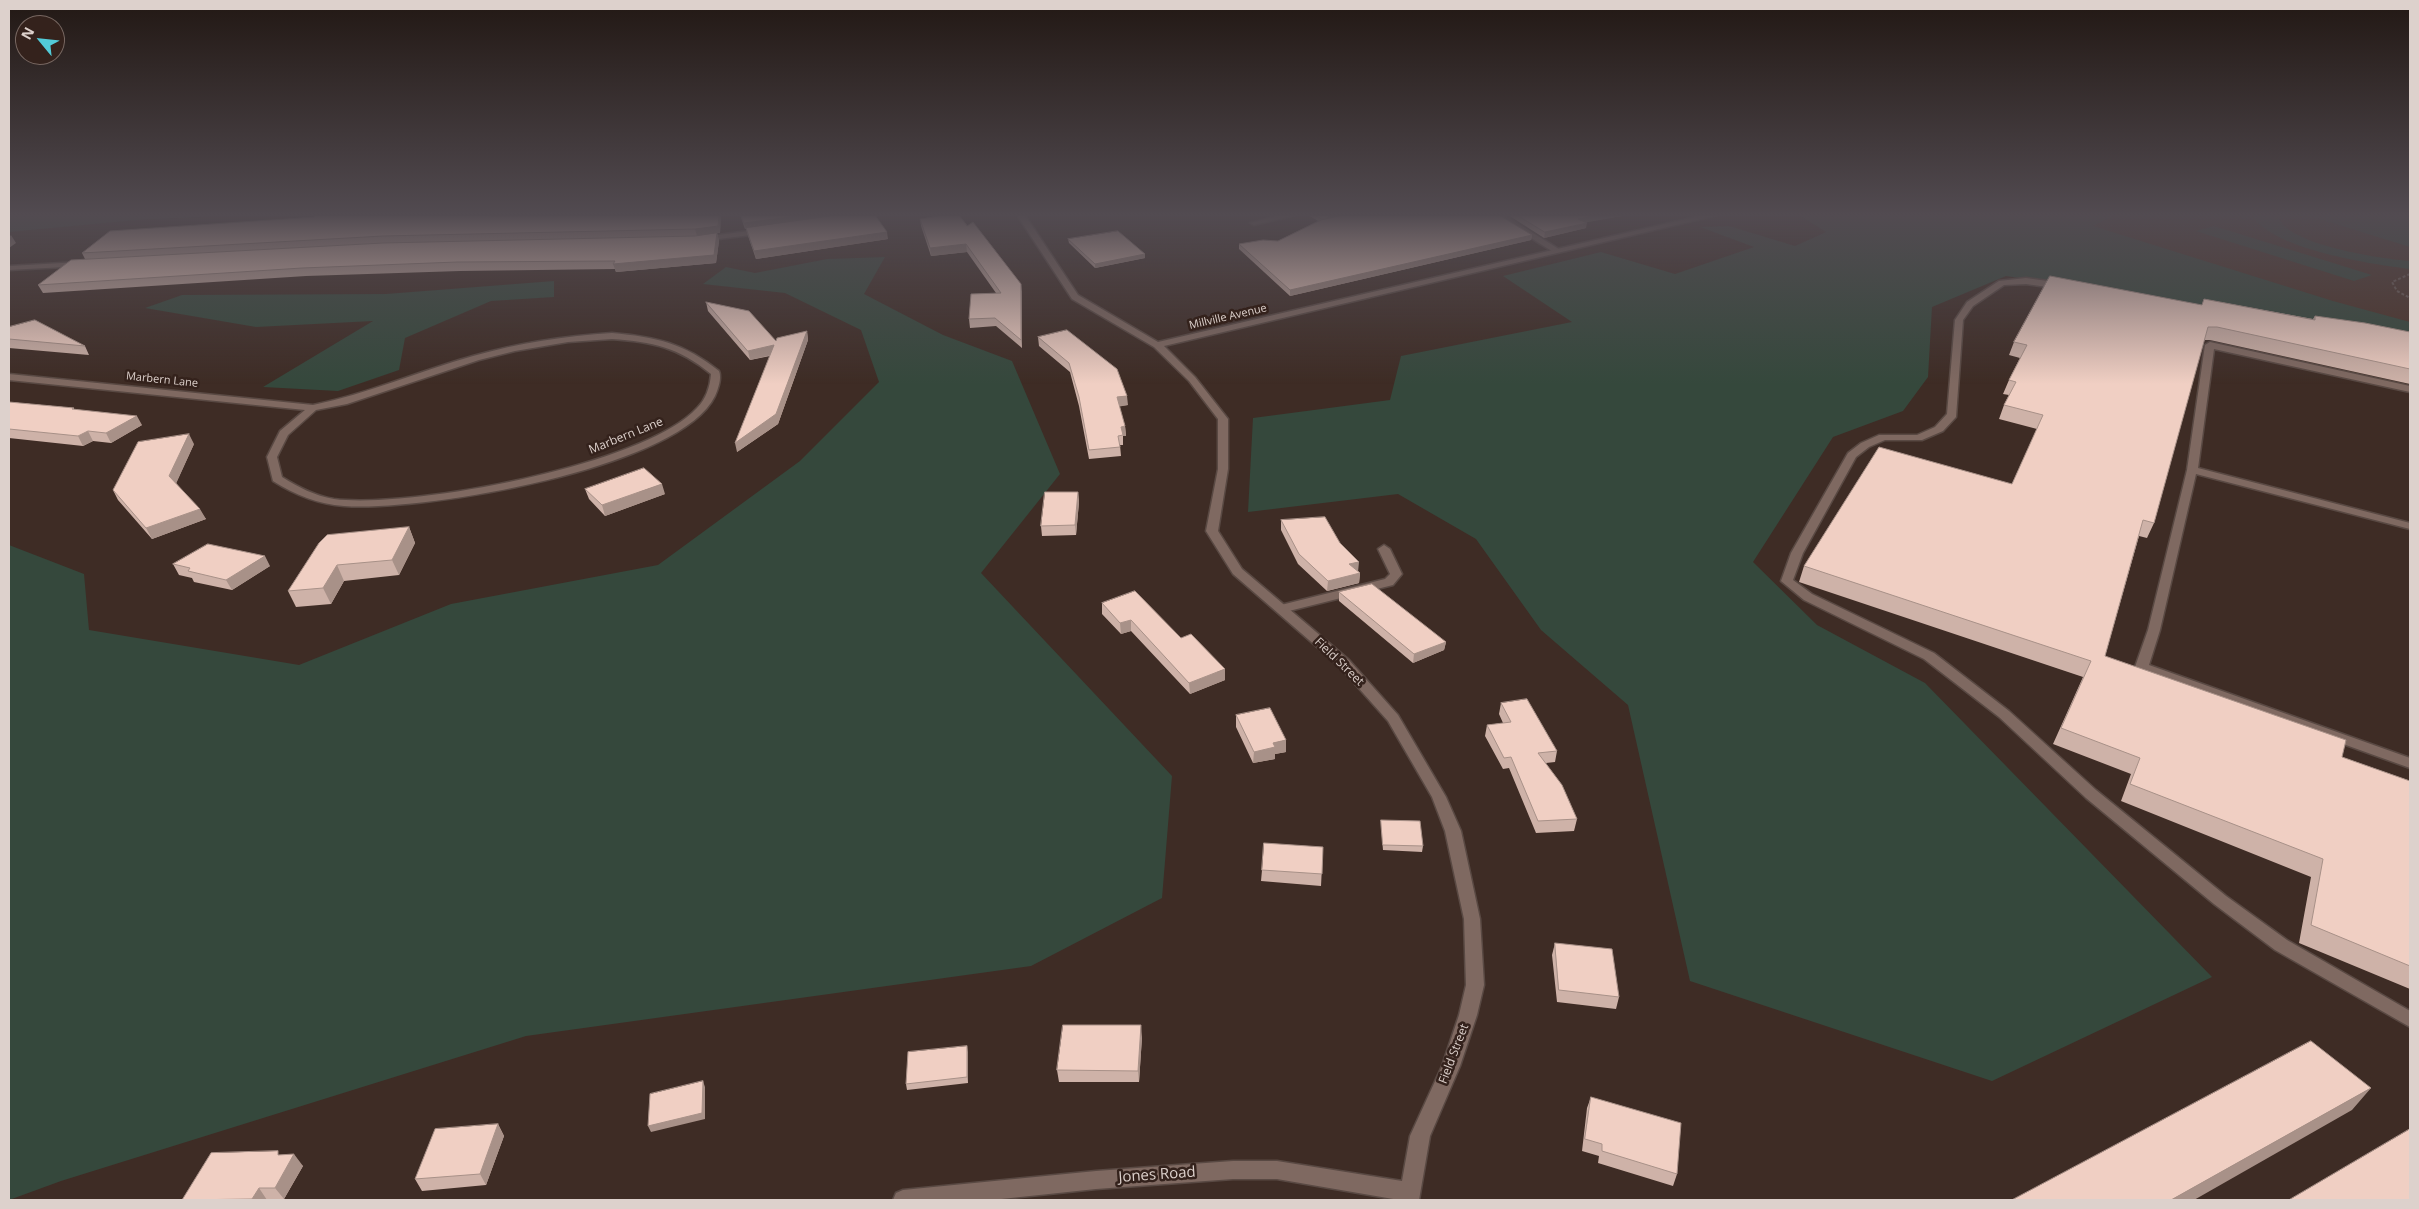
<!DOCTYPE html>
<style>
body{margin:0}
#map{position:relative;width:2419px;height:1209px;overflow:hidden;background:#3e2c25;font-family:"Open Sans",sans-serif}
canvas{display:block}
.frame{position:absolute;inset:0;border:10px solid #ddd1cc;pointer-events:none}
.north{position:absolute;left:15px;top:15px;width:50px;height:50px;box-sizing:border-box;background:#34221c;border:1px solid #786862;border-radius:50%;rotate:298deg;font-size:14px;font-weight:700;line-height:20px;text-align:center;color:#ddd1cc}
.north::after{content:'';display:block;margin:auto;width:18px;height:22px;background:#52cbd8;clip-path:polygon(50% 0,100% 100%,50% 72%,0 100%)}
</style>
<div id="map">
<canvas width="2419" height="1209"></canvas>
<div class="frame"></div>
<div class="north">N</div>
</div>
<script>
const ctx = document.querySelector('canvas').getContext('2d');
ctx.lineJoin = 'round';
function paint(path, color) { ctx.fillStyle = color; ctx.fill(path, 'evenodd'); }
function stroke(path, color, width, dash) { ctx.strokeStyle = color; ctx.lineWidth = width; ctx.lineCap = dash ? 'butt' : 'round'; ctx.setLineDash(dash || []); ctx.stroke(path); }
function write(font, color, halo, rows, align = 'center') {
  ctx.font = font + ' "Open Sans",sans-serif'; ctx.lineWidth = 5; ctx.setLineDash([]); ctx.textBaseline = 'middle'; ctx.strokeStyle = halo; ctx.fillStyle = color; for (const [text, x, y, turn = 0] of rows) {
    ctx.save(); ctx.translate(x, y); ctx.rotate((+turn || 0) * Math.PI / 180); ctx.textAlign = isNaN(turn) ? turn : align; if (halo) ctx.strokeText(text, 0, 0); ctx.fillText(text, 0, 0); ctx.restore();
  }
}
paint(new Path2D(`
 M1900 215H2410V336Z`), '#4c3329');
paint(new Path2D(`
 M9 215H246L137 220 9 232Z
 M1799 215H2114L2093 226 2333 301 2410 322V337L2006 276 1932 307 1928 377 1903 411 1833 437 1753 562 1817 625 1925 683 2212 977 1992 1081 1690 981 1628 705 1541 630 1476 539 1398 494 1248 512 1253 418 1390 400 1401 356 1572 322 1503 276 1601 252 1675 274 1754 247 1700 227 1729 226 1795 246 1826 232Z
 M2238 215H2278C2283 245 2384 259 2410 261V269C2371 264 2275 250 2252 216L2246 218Z
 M2307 215H2410V247Z
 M2214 226 2372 275 2354 281 2196 231Z
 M885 257 864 294 943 335 1012 361 1060 474 981 573 1172 776 1162 898 1031 966 526 1036 61 1181 9 1200V545L84 574 89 630 299 665 451 604 658 565 800 461 879 382 861 330 785 293 703 284 726 267 755 273 827 259Z
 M554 281V297L491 301 405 338 399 370 338 391 263 387 373 321 256 327 145 308 182 295 386 294Z`), '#35483c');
const lane = new Path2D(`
 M2026 278 2062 283 2066 286 2062 289 2026 284 2004 285 1973 306 1963 320 1956 417 1943 431 1922 440H1885L1869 447 1856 457 1803 553 1793 580 1812 594 1934 653 2009 711 2096 790 2226 896 2287 940 2410 1011V1027L2275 950 2214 904 2086 798 1999 717 1924 659 1804 600 1781 581 1791 553 1848 453 1861 443 1879 435H1917L1935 427 1947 414 1955 320 1967 302 1999 281Z
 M2210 342 2410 386V392L2214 349 2198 468 2410 523V529L2196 474 2160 630 2149 665 2410 758V768L2137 670 2135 667 2148 630 2187 470 2205 345Z
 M1384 545 1390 549 1402 574 1393 585 1281 613 1275 609 1277 606 1385 579 1390 574 1378 549Z`);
const street = new Path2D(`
 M1280 215H1296L1254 225 1250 223Z
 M1494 215H1504L1562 251 1555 253Z
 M764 229H767V233L702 241 698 239 702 237Z
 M80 262H83V266L9 270V266Z
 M612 333C656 337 684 343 719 371 722 378 718 389 715 396 680 469 420 512 344 506 318 504 295 495 273 481L267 457 280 431 305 410 9 380V374L313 405C368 394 419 371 473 356 519 343 565 336 612 333ZM612 339C653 342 678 347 711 374 710 387 706 399 697 408 645 465 410 509 334 499 315 496 298 487 282 477L277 457 288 435 316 410 347 404 479 360 515 351 568 342Z`);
const secondary = new Path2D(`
 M1017 215H1025L1078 295 1158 342 1703 215H1718L1164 346 1195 377 1228 419V469L1218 531 1242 569 1349 660 1398 715 1446 797 1461 831 1480 919 1484 985 1477 1015 1460 1066 1430 1136 1419 1200H1399L1277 1179H1233L1096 1189 992 1200H893L896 1193 903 1190 1096 1171 1233 1161H1277L1402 1181 1410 1136 1442 1066 1459 1015 1466 985 1464 919 1445 831 1432 797 1388 721 1339 666 1233 574 1206 531 1218 469V419L1189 381 1154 347 1072 299Z`);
stroke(lane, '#594943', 3);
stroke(street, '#594943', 3);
stroke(secondary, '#594943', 3);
stroke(new Path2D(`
 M2410 274 2392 282 2397 291 2410 298`), '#70605a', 2, [3, 2]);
paint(lane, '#7f6961');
paint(street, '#7f6961');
paint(secondary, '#7f6961');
paint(new Path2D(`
 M516 215H721L720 233H717L719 241 716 263 616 272 615 269 460 271 306 276 43 293 38 285 85 259 82 253Z
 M740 215H875L888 239 756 259 748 236 746 229H745Z
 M936 215H959L1022 292V348L996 326 970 328 969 319 996 293 967 252 931 256 921 226 920 219 937 216Z
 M1308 215H1337L1334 217 1532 235 1531 240 1290 296 1239 249V244L1278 241 1318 221Z
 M1508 215H1628L1586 222V228L1544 238Z
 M1068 239 1145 254V258L1095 268 1069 243Z
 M2204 299 2313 319 2315 316 2410 332V384L2210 340H2204L2154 523 2147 538 2139 536 2105 656 2342 757 2410 781V989L2299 943 2311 877 2121 801 2131 774 2053 744 2083 677 1799 582 1804 566 2012 484 2037 429 1999 419 2004 405 2009 395 2003 394 2009 380 2020 358 2009 355 2014 342 2202 305Z
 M706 302 776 341 807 331 808 340 778 424 737 452 770 356 750 360 708 311Z
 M9 327 85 346 89 355 9 348Z
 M1038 337 1128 405 1119 406 1125 426 1126 436H1123V445H1120L1121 456 1089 459 1079 406 1070 372 1039 346Z
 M9 402 74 408V409L142 425 111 443 93 441 83 446 9 438Z
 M194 444 176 483 206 519 152 539 118 500 113 490Z
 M585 489 665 494 605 516 589 499Z
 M1078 492 1079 502 1076 535 1042 536 1041 526Z
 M1281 520 1340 543 1358 571 1360 573 1359 583 1327 591 1298 564 1281 530Z
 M409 527 415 543 399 575 344 581 331 604 296 607 288 591 327 535Z
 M173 564 270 566 232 590 194 582 192 578 179 575Z
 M1339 592 1446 642 1444 650 1413 663 1339 601Z
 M1102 603 1181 638 1225 680 1190 694 1131 631 1121 634 1102 614Z
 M1501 703 1557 751 1555 762 1546 763 1577 819 1574 831 1536 833 1509 768 1503 769 1485 736 1487 725 1503 723 1499 714Z
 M1236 715 1286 752 1275 754V759L1253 763 1236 727Z
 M1381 820 1423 846 1422 852 1383 850 1381 826Z
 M1323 847 1321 886 1261 881 1262 870Z
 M1555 943 1619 997 1616 1009 1557 1002 1552 955Z
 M1142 1037 1139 1082H1059L1057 1070Z
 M968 1052V1083L907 1090 906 1084Z
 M1591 1097 1677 1174 1673 1186 1598 1163 1599 1156 1582 1151 1587 1108Z
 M498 1124 504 1136 486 1185 422 1191 415 1179Z
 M281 1155 303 1166 284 1199 267 1200H182Z`), '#ceb2a8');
paint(new Path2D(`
 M719 215H721L720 233H717L719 241 716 263 616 272 613 264 697 236 695 229Z
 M805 215H854L745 229 744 223Z
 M1331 215H1337L1323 224V220Z
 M1600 215H1628L1577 224 1578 219Z
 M1587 223 1586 228 1544 238 1545 232Z
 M887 232 888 239 756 259 754 251Z
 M11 235 16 243 9 248V237Z
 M1532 235 1531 240 1290 296V290Z
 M966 244 967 252 931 256 930 248Z
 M1145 254V258L1095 268V264Z
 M1021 284 1022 292V348L1021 340Z
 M807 331 808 340 778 424 737 452 735 443Z
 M774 345 776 354 750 360 748 351Z
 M1127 396 1128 405 1117 407V397Z
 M137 416 142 425 111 443 106 433Z
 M1125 426 1126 436H1123L1121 427Z
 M88 431 93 441 83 446 78 436Z
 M189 434 194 444 175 486 169 476Z
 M662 484 665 494 605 516 602 505Z
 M1078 492 1079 502 1076 535 1075 525Z
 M200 509 206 519 152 539 146 528Z
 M409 527 415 543 399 575 392 560Z
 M265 556 270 566 232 590 226 580Z
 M1359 562 1358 572 1349 564Z
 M337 565 344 581 331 604 323 588Z
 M1360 573 1359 583 1327 591 1328 581Z
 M1131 620V631L1121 634 1120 623Z
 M1446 642 1444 650 1413 663 1414 654Z
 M1225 669V680L1190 694 1189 683Z
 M1286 740V752L1275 754V759L1253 763 1254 752 1273 743Z
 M1141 1025 1142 1037 1139 1082 1138 1071Z
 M967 1046 968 1052V1083L967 1077Z
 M703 1081 705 1087V1119L651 1132 648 1126Z
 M2371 1088 2352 1110 2194 1200H2171Z
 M498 1124 504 1136 486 1185 480 1174Z
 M294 1154 303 1166 284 1199 275 1188Z
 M259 1188 267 1200H253L252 1199Z`), '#a89188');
const building = new Path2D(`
 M314 215H491V216L719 215 718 226 695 229 383 236 82 253 110 231 314 217Z
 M741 215H805L744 223Z
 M837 215H875L887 232 754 251 746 228Z
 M938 215H959L967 226 973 222 1021 284V340L995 318 969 319 971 294 1001 293 966 244 930 248 920 219 939 216Z
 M1315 215H1331L1325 219H1322Z
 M1344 215H1499L1532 235 1290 290 1239 244 1263 240 1278 241 1321 220Z
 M1517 215H1600L1578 219 1587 223 1545 232Z
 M1118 231 1145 254 1095 264 1068 239Z
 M717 233 714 255 613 264 615 261 457 262 302 268 38 285 71 260 383 243 695 236Z
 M2050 276 2202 305 2204 299 2315 320V316L2365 323 2410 332V369L2217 327H2208L2154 523 2143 520 2105 656 2346 740 2342 757 2410 781V966L2311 925 2323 859 2130 784 2140 758 2061 728 2091 661 1804 566 1879 447 2012 484 2043 415 2004 405 2016 382 2009 380 2027 345 2014 342Z
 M706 302 749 311 776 341 777 338 807 331 776 414 735 443 774 345 748 351Z
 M35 320 85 346 9 339V327Z
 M1067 330 1117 369 1127 396 1117 397 1125 426 1121 427 1123 435 1118 436 1120 447 1089 450 1079 397 1069 363 1038 337Z
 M9 402 74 408 72 409 137 416 106 433 88 431 78 436 9 429Z
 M189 434 169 476 200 509 146 528 113 490 138 442Z
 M644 468 662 484 602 505 585 489Z
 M1045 492H1078L1075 525 1041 526Z
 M1325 517 1340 543 1359 562 1349 564 1360 573 1328 581 1299 554 1281 520Z
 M409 527 392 560 337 565 323 588 288 591 319 543 327 535Z
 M208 544 265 556 226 580 188 571 190 568 173 564Z
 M1372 584 1446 642 1414 654 1339 592Z
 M1135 591 1181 638 1191 634 1225 669 1189 683 1131 620 1120 623 1102 603Z
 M1527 699 1557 751 1538 753 1562 785 1577 819 1538 821 1511 757 1504 758 1487 725 1511 722 1501 703Z
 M1270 708 1286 740 1273 743 1275 747 1254 752 1236 715Z
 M1381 820 1420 821 1423 846 1383 845Z
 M1264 843 1323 847 1322 874 1262 870Z
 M1555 943 1612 949 1619 997 1559 990Z
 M1063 1025H1141L1138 1071 1057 1070Z
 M2311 1041 2371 1088 2171 1200H2012Z
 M967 1046V1077L906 1084 908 1052Z
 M703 1081 702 1113 648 1126 650 1094Z
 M1591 1097 1681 1123 1677 1174 1602 1151V1144L1585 1139Z
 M498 1124 480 1174 415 1179 435 1129Z
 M2410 1129V1200H2289Z
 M278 1151V1155L294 1154 275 1188H259L252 1199 182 1200 211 1153Z`);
paint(building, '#f0cfc3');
stroke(building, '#a89188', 1);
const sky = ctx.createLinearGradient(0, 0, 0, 384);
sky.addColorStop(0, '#221814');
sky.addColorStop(0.56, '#524b51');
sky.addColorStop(1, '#524b5100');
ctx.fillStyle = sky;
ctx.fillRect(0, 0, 2419, 384);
write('11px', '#ddd1cc', '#34221c', [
 ["Millville Avenue",1228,317,-13],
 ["Marbern Lane",162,380,6]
]);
write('12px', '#ddd1cc', '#34221c', [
 ["Marbern Lane",626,436,-22],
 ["Field Street",1339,662,44],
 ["Field Street",1454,1054,-69]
]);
write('15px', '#ddd1cc', '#34221c', [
 ["Jones Road",1157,1175,-4]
]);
</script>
